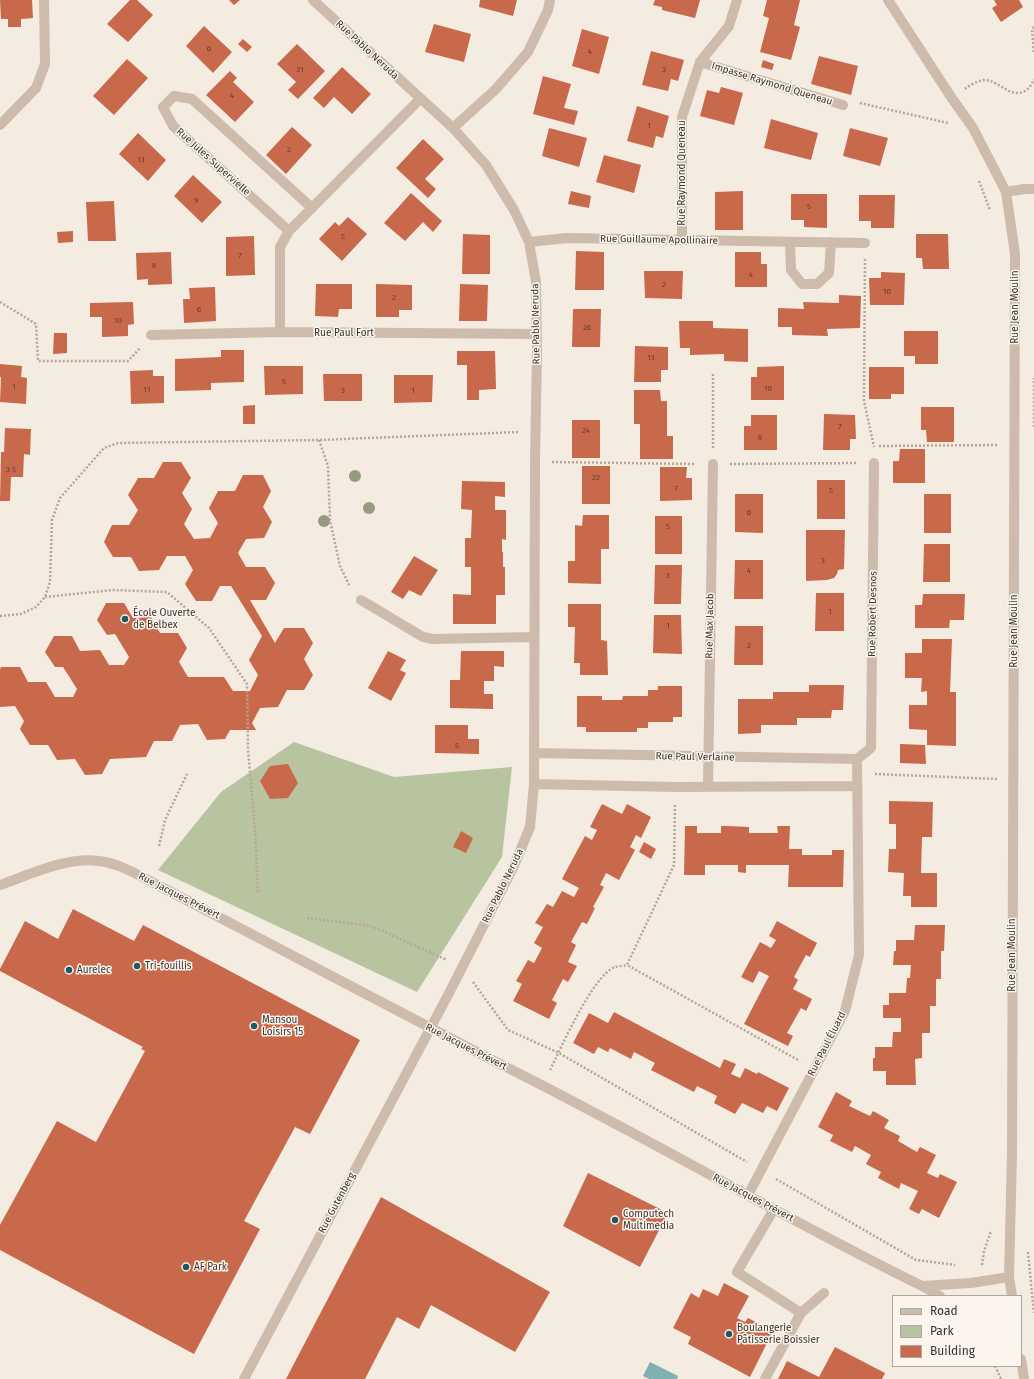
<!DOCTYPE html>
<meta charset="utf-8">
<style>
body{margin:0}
#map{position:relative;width:1034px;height:1379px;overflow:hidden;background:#f4ebe1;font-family:"Fira Sans",sans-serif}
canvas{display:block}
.legend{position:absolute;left:892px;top:1295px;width:130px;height:72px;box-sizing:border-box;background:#fbf5ee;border:1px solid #aea6a0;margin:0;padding:5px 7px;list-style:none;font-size:12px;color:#3b302b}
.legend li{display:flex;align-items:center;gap:8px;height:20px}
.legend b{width:20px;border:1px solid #aea6a0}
</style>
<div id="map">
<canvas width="1034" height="1379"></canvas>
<ul class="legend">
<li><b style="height:5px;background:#cdbbac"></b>Road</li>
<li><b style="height:11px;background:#b8c4a0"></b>Park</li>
<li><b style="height:11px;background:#c8694b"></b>Building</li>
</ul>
</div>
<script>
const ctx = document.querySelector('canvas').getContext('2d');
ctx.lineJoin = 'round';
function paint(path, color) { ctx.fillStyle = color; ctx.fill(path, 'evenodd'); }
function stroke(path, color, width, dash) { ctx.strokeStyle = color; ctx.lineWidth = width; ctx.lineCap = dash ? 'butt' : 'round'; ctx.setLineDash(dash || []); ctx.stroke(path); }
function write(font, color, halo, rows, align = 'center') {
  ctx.font = font + ' "Fira Sans",sans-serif'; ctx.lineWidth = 3; ctx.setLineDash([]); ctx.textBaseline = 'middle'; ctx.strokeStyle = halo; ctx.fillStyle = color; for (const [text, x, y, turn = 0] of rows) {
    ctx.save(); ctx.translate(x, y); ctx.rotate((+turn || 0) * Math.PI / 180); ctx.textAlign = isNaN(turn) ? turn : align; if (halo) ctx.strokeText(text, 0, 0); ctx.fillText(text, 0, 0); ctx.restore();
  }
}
paint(new Path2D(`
 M294 742 394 777 512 767 502 857 417 992 158 870 221 792Z`), '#b8c4a0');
paint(new Path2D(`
 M650 1362 678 1376 677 1379H649L643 1376Z`), '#7fb0b2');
paint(new Path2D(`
 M0 0H32L33 18 21 19V27H8V19H1Z
 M130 0H137L153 15 128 42 107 24Z
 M229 0H240L234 5Z
 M480 0H517L513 16 479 7Z
 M655 0H700L695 18 662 10V7L653 5Z
 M767 0H800L794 25 800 27 791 60 760 52 769 18 763 16Z
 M994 0H1019L1023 7 1001 22 992 8 997 5Z
 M434 24 471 34 464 62 425 52Z
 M204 26 232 52 213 73 186 46Z
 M582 29 609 37 599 74 572 66Z
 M243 39 252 47 247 52 238 44Z
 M297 44 325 71 298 99 288 90 296 82 277 64Z
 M651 51 684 60 678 81 671 79 668 91 642 85Z
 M819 56 858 66 851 95 811 84Z
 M127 59 148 78 114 115 93 96Z
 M763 60 774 64 772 70 761 67Z
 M342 67 371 94 352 114 334 97 324 108 313 98Z
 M230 71 237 78 233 82 254 102 235 122 206 95Z
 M543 76 571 84 564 108 578 111 574 125 533 114Z
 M721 87 743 93 734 125 700 116 707 90 719 93Z
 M637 106 669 116 663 138 656 136 653 148 627 141Z
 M771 119 818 133 811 160 764 148Z
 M292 127 312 145 286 174 266 155Z
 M549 128 587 138 579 167 542 156Z
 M850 128 888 138 880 166 843 156Z
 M138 133 166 160 148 181 119 154Z
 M423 139 444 159 425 179 436 189 428 198 396 168Z
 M604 155 641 165 634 193 596 182Z
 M193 175 222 202 202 223 174 196Z
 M571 191 591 196 589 208 568 204Z
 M743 191V230H715V192Z
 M411 193 442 221 433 232 423 222 405 241 384 223Z
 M791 194H827V228L804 227V220H791Z
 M859 195H895L894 228H871V221H859Z
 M114 201 116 241H88L86 202Z
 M348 217 367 234 342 261 319 239 335 222 339 226Z
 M73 231V242L58 243 57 232Z
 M463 234 490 235V274H462Z
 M916 234H948L949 269H923L922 258H916Z
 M254 236 255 275 226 276V237Z
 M576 251 604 252V290H575Z
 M171 252 172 284 148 285V279L137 280 136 253Z
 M735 252H761V264H767V287H735Z
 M644 271H683L682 299 645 298Z
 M881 272 905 273 904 305H870L869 278H881Z
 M316 284H352V309H339L338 317 315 316Z
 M376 284 412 285V310H399V317H376Z
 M460 284 488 285 487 321H459Z
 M215 287 216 321 184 323 183 299H190L189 288Z
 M839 295 861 296 860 328 827 329 828 336 792 335V327H778V308L804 309 803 302 839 303Z
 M133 302 134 324 128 325V336L102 337V317H90V303Z
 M573 309H601L600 347H572Z
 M679 321H713V328L748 329V362L724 361V354L690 355V348H680Z
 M904 331H938V364H915V356H904Z
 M54 333H67V353L53 354Z
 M635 346 668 347V370H661V382H634Z
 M221 350H244V382L211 383V390L175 391V359L221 357Z
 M457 351H495L496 389 479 390V400H467V365H457Z
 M0 364 22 366 21 377 27 378 26 404 0 402 1 377H0Z
 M264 366H303V394L265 395Z
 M784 366V400H751V377H757V367Z
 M869 367H904V394H891V399H869Z
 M153 370V376H164V403L131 404 130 371Z
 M323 374H362V401H324Z
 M394 375H433L432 402 394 403Z
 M634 390H660L661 401H667V436H673V459H640V424H634Z
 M255 405V424H243V406Z
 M921 407H954V442H927L926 430H921Z
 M824 414 855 415 856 439H850V450H823Z
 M751 415H777V450H744V426H751Z
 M572 420H600V458H572Z
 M5 428 31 429 30 455 24 454 23 477H11L10 501H0L1 452H4Z
 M900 449H925V483H893V461H899Z
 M163 462H181L191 478 182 493 192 509 184 524 194 539 210 538 218 523 209 508 218 491H235L243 475H263L271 491 263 507 272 522 264 538 246 539 238 553 246 567H265L275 583 266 600H250L275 643 284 628H304L313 643 304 659 313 675 304 690H287L278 707 260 708 252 723 256 730H230L225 739 207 740 198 724 180 725 172 741H154L146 757 110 759 102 774 85 775 75 759 57 760 48 745H30L20 729 24 721 15 706 0 707V669L1 667H20L28 682H46L55 697H73L77 689 63 667H55L45 652 54 636H72L80 651 100 650 109 665H124L129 657 115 634 107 635 97 620 106 603H124L133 618 151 617 160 633H178L187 648 179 662 188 677H224L233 691H250L258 675 249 660 262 636 231 586H220L212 601H196L185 584 193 570 185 556H167L159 570 139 571 131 557H113L104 542 112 525H129L138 510 128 495 138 478H154Z
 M582 466H610V504H582Z
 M660 467H687L686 478H692V500L660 501Z
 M817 480H845V519H817Z
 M462 481 505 482V497L495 496V510H506V540L502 539V552H503V567H505V595H496V624H453V594L471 595V567H465V538H471L472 510 461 509Z
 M735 494H763V533L735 532Z
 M924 494H951V533H924Z
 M583 515H609V549H601V584L568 583V561H575V525L582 526Z
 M655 516H682V554H655Z
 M806 530H845L844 569 838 570 837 574 834 578 827 580 806 581Z
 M924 544H950V582H923Z
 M414 556 438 570 421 596 409 590 403 599 391 592Z
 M735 560H763V599H734Z
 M655 565H682L681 604H654Z
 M816 593H844V631H815Z
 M923 594H965L964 620H950L949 628H915V605H922Z
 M568 604H601V640L607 641 608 675H580V663H574L575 627H568Z
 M654 615H681L682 654 653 653Z
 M735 626H763V665H734Z
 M922 639H952L950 692H956V746L927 745V730L909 729V705H927V691L921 692 922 678H905V653H922Z
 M388 651 406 660 400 670 406 673 391 701 368 688Z
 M461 651H504V667L494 666V681H484V694H493V709L450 708V680H460Z
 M809 685H844L843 710H832L831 718H797V725H761V733L738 734V699H773V692H809Z
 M658 686H682V717H673V722H648V728H637V732H586V727H577V696H602V700H622L623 696H648V690H658Z
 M435 725H468V739H479V754L435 753Z
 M900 744 925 745 926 764 900 763Z
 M288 764 298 783 288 798 270 799 260 781 270 766Z
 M889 801 933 802 932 837H922L921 873H937V907H911V896H903L904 873 888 872 889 849H896V824H889Z
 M602 804 622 814 627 804 651 817 641 838 636 835 630 847 635 850 619 880 606 873 600 885 604 887 593 907 595 908 587 924 582 922 571 942 576 945 568 962 577 966 568 982 563 979 552 1000 557 1003 549 1019 513 1001 522 984 516 981 528 960 534 963 542 948 534 943 543 927 535 923 547 904 553 907 562 891 574 897 579 888 562 879 585 836 592 840 597 830 590 827Z
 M685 826H697V833H721V826H727L749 827V833H778L777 826H790L789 849H802V855H832V850H844L843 887H788L789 865H746V873L738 872V865H705V875H684Z
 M461 831 473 838 466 853 453 847Z
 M644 842 656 849 651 859 639 852Z
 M73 909 134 941 143 925 360 1040 310 1134 295 1127 244 1221 260 1229 194 1354 0 1250V1225L57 1121 96 1142 145 1051 141 1049 143 1047 0 971V969L25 921 58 939Z
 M777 921 817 943 810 957 806 955 794 977 798 980 793 989 812 999 806 1011 801 1008 787 1033 793 1036 788 1046 744 1024 769 976 759 971 753 983 741 977 760 942 771 948 776 940 769 936Z
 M915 925H945L944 951H941V979H936V1006H930V1033H922V1058L915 1059 916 1085H886V1071H873V1058H875V1047H892L893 1032H901V1018H883V1005H889V993H906L907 978H910L911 965H893L894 951H896V940H914Z
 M614 1012 720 1068 724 1059 736 1064 731 1074 740 1078 745 1068 757 1074 758 1072 789 1088 777 1111 767 1106 763 1113 742 1103 735 1114 714 1103 717 1096 697 1086 694 1092 651 1070 655 1063 634 1052 631 1059 610 1048 608 1052 598 1047 594 1054 573 1043 589 1013 608 1023Z
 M836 1092 852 1101 849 1106 870 1116 873 1111 889 1120 884 1128 900 1136 898 1141 917 1152 920 1147 936 1155 927 1173 938 1178 940 1174 957 1182 939 1218 922 1209 919 1214 909 1209 918 1191 901 1183 899 1189 878 1178 881 1172 866 1164 871 1155 855 1146 852 1152 830 1141 833 1135 818 1127Z
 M588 1173 668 1213 640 1267 563 1226Z
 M381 1197 550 1292 515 1352 431 1305 419 1329 397 1317 365 1379H286Z
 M724 1283 749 1296 737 1318 745 1322 748 1318 773 1331 750 1377 688 1344 691 1337 673 1328 691 1293 699 1298 703 1289 718 1296Z
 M835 1347 885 1373 882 1379H778L787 1361 819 1377Z`), '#c8694b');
stroke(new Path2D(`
 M1034 27 1032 29 1034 54
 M965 89C970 85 977 81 984 80 999 80 1010 99 1025 91 1029 89 1032 84 1034 79
 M860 103 948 123
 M979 181 990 210
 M865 259 864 401 874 447
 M0 302 36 324 38 361H128L140 348
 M713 374V448
 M1034 427V378
 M319 440 328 466 330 520 340 566 350 587
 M879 446 998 445
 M552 462 695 464
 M730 464 857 463
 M45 597 113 590 167 592 209 628 247 684 248 749 255 830 258 894
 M0 616 21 614 36 607 45 597 50 582 52 520 60 498 104 448 118 443 319 440 519 432
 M875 774 998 779
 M675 805 674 865 627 965 800 1061
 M159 846 165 820 187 774
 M307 918 371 926 447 960
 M473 982 508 1030 559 1053 747 1162
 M550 1070C561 1048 593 975 615 967 618 966 623 966 627 965
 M776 1179 916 1260 955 1265
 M1028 1252 1034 1313
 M982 1265 984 1251 991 1231
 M995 1366 1001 1379`), '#b9a596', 2.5, [2, 2]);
stroke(new Path2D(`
 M774 1209 737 1272 801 1313
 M765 1379 801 1313 824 1293`), '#cdbbac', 10);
stroke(new Path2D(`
 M888 0 951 97 973 128 1006 192 1015 254 1012 1154 1009 1277 1012 1296
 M700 62 843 105
 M0 125 36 88 45 64 44 0
 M453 128 496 89 528 52 548 10 550 0
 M1006 192 1024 189H1034
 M289 231 173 126 163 107 174 96 192 99 312 208
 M682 240V117L700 62 729 26 737 0
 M529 242 567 238 865 243
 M790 242 791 270 802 284H817L829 273 831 242
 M280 332V247L289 231 420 99
 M151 335 280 332 537 334
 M361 600 423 637 433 639 534 637
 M534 753 857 759
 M857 759 871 748 874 463
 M534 784 676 787 857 786
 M708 787 713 464
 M0 885C29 875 68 856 99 861 117 863 132 872 148 880L494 1061C638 1132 777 1215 922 1286
 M748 1195 845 1011 859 955 857 759
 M940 1296 922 1286 971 1283 1009 1277
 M1021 1359 1024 1379
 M244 1379 448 995 513 868 530 827 534 784 535 461 537 352 536 282 529 242 514 210 486 165 453 128 313 0`), '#cdbbac', 10);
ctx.fillStyle = '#969b7f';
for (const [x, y] of [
 [355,476],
 [369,508],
 [324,521]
]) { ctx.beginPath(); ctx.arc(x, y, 6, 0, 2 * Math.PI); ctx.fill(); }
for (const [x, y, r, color] of [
 [125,619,4,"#1f5a5e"],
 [137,966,4,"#1f5a5e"],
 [69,970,4,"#1f5a5e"],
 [254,1026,4,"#1f5a5e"],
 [615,1220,4,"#1f5a5e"],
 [186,1267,4,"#1f5a5e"],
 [729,1334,4,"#1f5a5e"]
]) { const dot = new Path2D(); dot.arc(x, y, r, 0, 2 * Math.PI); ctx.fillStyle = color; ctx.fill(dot); stroke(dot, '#fbf5ee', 1.5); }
write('8px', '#5e3e33', null, [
 ["6",209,49],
 ["4",590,52],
 ["31",300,70],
 ["3",664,70],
 ["4",232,96],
 ["1",649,126],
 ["2",289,150],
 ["13",141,160],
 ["9",196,201],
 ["5",809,207],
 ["5",343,237],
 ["7",240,256],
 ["8",154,266],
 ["4",751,275],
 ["2",664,285],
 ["10",887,292],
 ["2",394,298],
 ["6",199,310],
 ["10",118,321],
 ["26",587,328],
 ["13",651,358],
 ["5",284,382],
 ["1",14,387],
 ["10",768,389],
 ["11",147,390],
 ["3",343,391],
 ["1",413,391],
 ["7",840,427],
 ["24",586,431],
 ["8",760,438],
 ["3 5",11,470],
 ["22",596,478],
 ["7",676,489],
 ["5",831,491],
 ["6",749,513],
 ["5",668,527],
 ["3",823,561],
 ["4",749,571],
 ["3",668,576],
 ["1",830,612],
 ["1",668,626],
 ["2",749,646],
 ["5",457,746]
]);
write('10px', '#3b302b', '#fbf5ee', [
 ["Rue Pablo Neruda",367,50,43],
 ["Impasse Raymond Queneau",772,84,17],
 ["Rue Jules Supervielle",213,162,42],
 ["Rue Raymond Queneau",682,173,-90],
 ["Rue Guillaume Apollinaire",659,240,1],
 ["Rue Jean Moulin",1015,307,-90],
 ["Rue Pablo Neruda",536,324,-91],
 ["Rue Paul Fort",344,333],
 ["Rue Robert Desnos",873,614,-89],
 ["Rue Max Jacob",710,626,-89],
 ["Rue Jean Moulin",1014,631,-90],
 ["Rue Paul Verlaine",695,757,1],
 ["Rue Pablo Neruda",503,886,-64],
 ["Rue Jacques Prévert",179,896,27],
 ["Rue Jean Moulin",1012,955,-90],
 ["Rue Paul Éluard",827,1044,-63],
 ["Rue Jacques Prévert",466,1047,27],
 ["Rue Jacques Prévert",753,1198,28],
 ["Rue Gutenberg",337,1203,-62]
]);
write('10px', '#3b302b', '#fbf5ee', [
 ["École Ouverte",133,613],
 ["de Belbex",133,625],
 ["Tri-fouillis",145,966],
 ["Aurelec",77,970],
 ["Mansou",262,1020],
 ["Loisirs 15",262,1032],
 ["Computech",623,1214],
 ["Multimedia",623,1226],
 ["AF Park",194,1267],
 ["Boulangerie",737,1328],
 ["Pâtisserie Boissier",737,1340]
], 'left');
</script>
